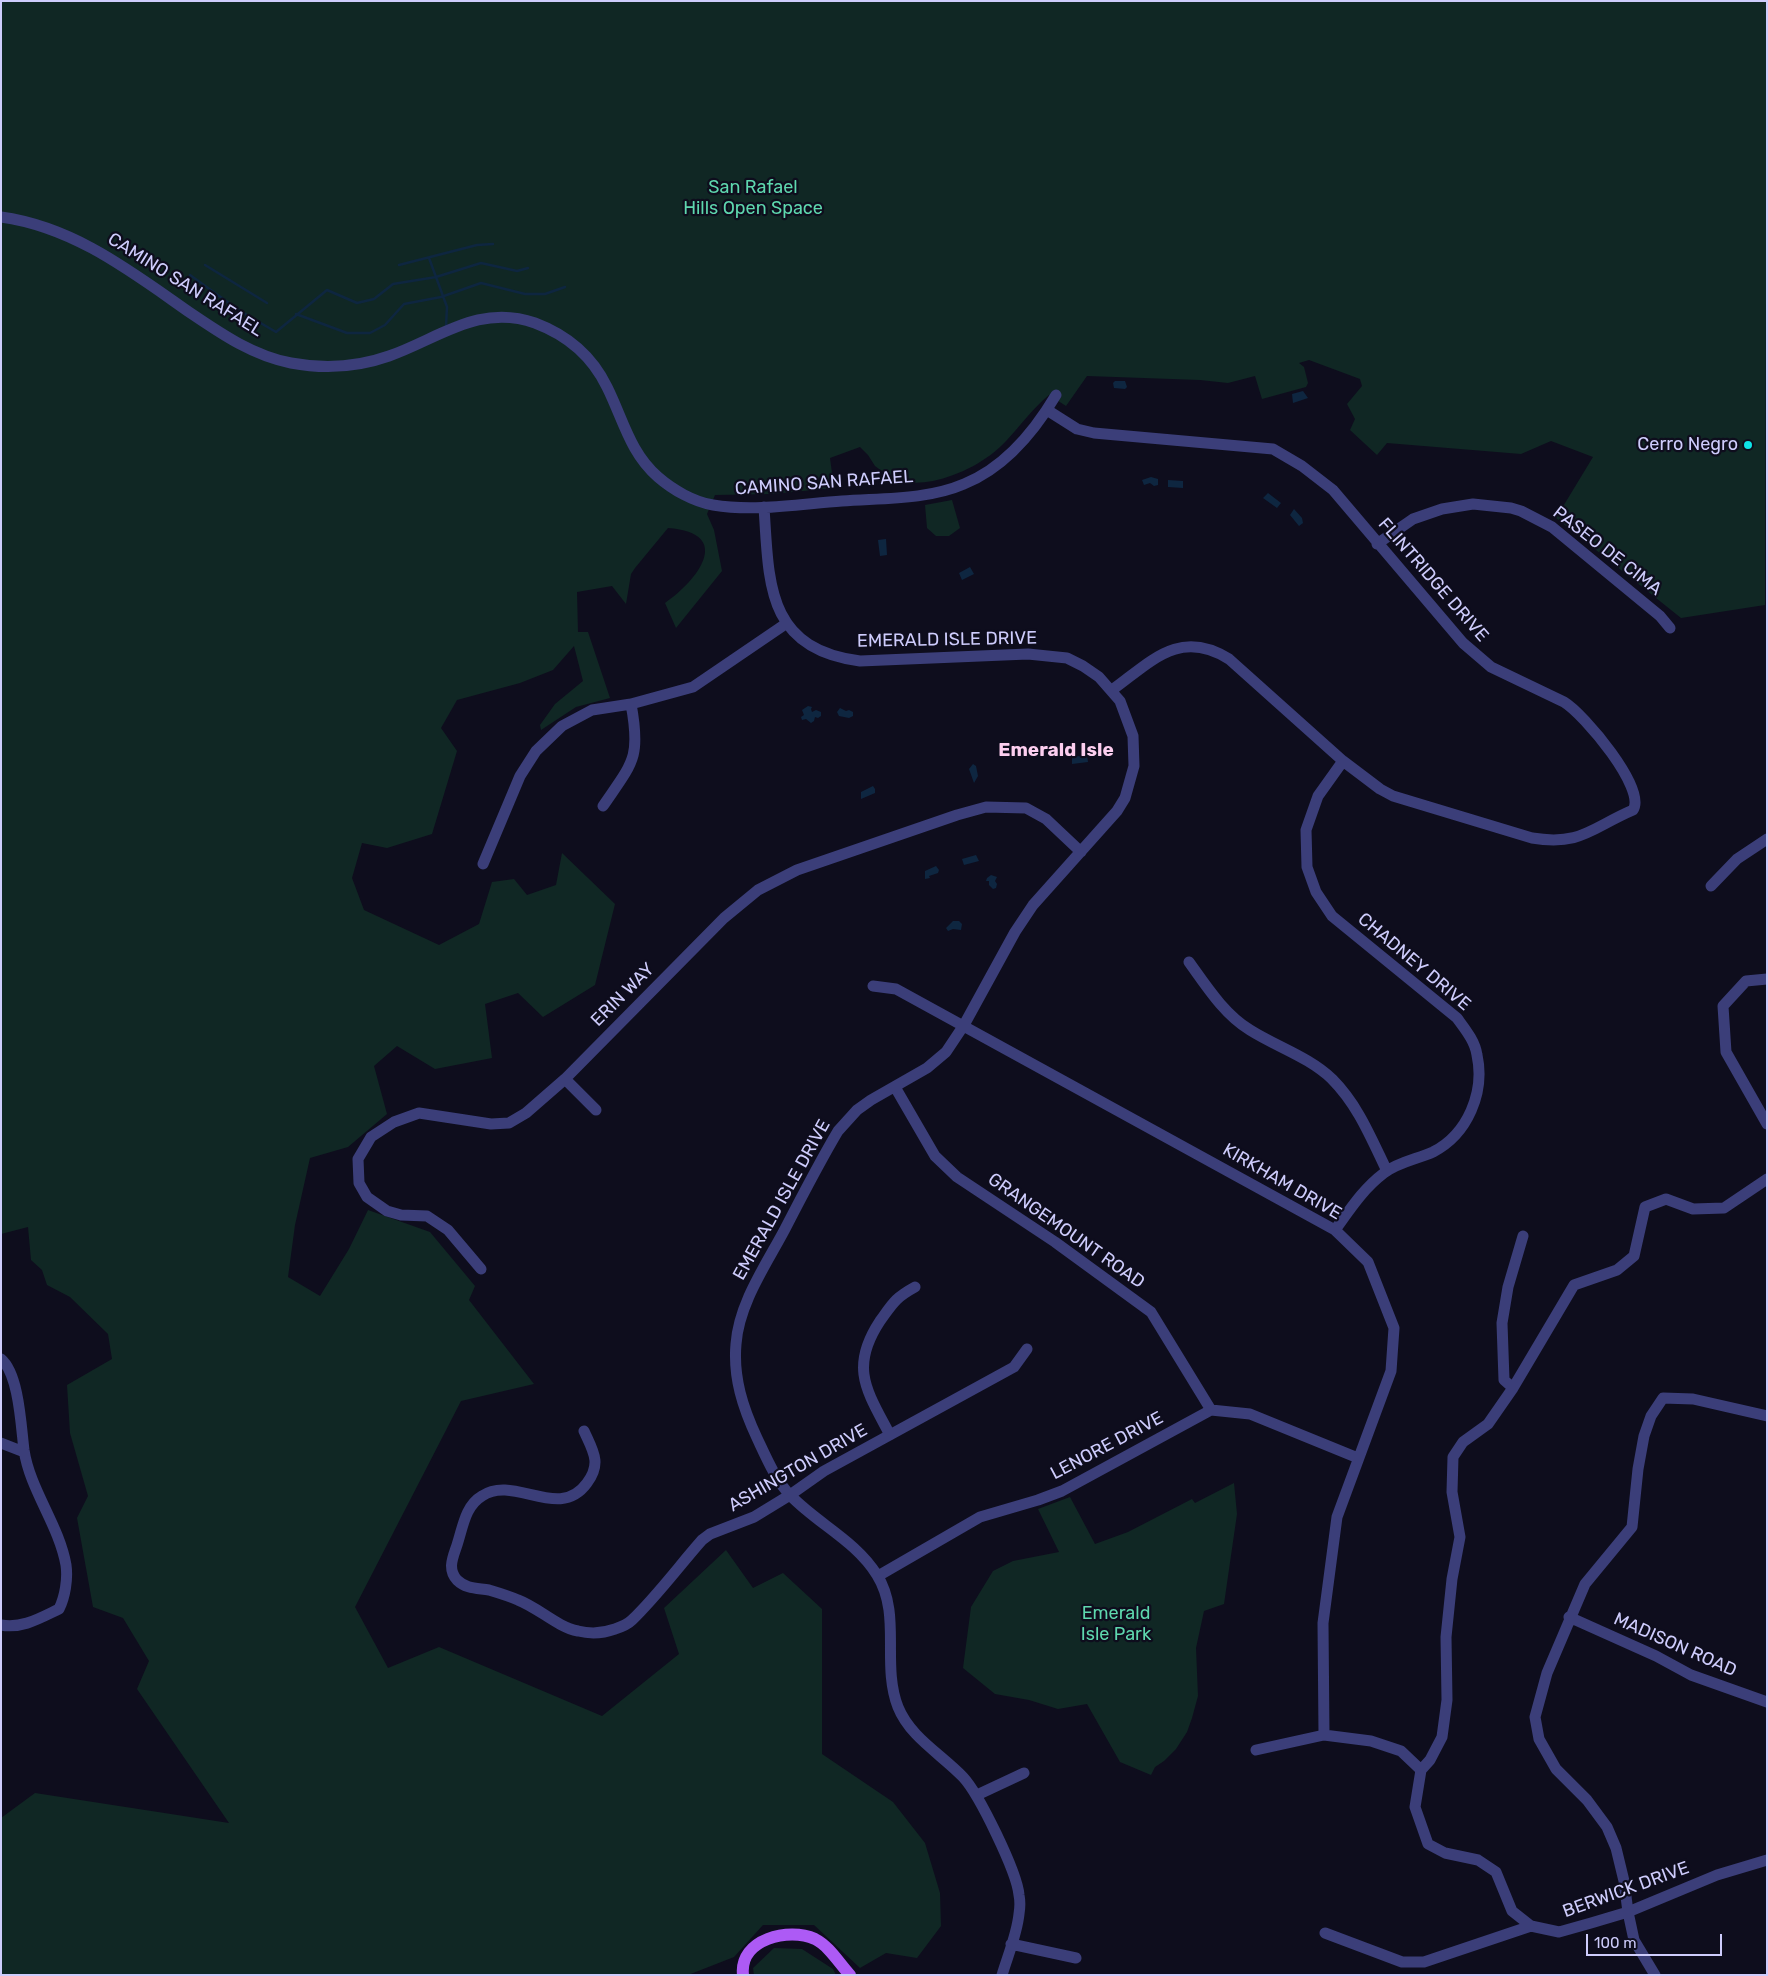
<!DOCTYPE html>
<style>
body{margin:0}
#map{position:relative;width:1768px;height:1976px;overflow:hidden;background:#0e0d1d;font-family:Rubik,sans-serif}
canvas{display:block}
.frame{position:absolute;inset:0;border:2px solid #ceccfc;pointer-events:none}
.scale{position:absolute;left:1586px;top:1934px;width:136px;height:22px;box-sizing:border-box;border:2px solid #ceccfc;border-top:0;padding-left:6px;font-size:15px;line-height:18px;white-space:nowrap;color:#ceccfc;-webkit-text-stroke:4px #0e0d1d;paint-order:stroke}
</style>
<div id="map">
<canvas width="1768" height="1976"></canvas>
<div class="frame"></div>
<div class="scale">100 m</div>
</div>
<script>
const ctx = document.querySelector('canvas').getContext('2d');
ctx.lineJoin = 'round';
function paint(path, color) { ctx.fillStyle = color; ctx.fill(path, 'evenodd'); }
function stroke(path, color, width, dash) { ctx.strokeStyle = color; ctx.lineWidth = width; ctx.lineCap = dash ? 'butt' : 'round'; ctx.setLineDash(dash || []); ctx.stroke(path); }
function write(font, color, halo, rows, align = 'center') {
  ctx.font = font + ' Rubik,sans-serif'; ctx.lineWidth = 4.5; ctx.setLineDash([]); ctx.textBaseline = 'middle'; ctx.strokeStyle = halo; ctx.fillStyle = color; for (const [text, x, y, turn = 0] of rows) {
    ctx.save(); ctx.translate(x, y); ctx.rotate((+turn || 0) * Math.PI / 180); ctx.textAlign = isNaN(turn) ? turn : align; if (halo) ctx.strokeText(text, 0, 0); ctx.fillText(text, 0, 0); ctx.restore();
  }
}
paint(new Path2D(`
 M1 1H1767L1765 605 1681 618 1556 518 1593 457 1551 441 1521 454 1387 443 1377 455 1350 430 1355 419 1347 404 1362 386 1360 379 1309 360 1299 363 1304 367 1308 383 1306 387 1262 399 1255 376 1228 383 1200 380 1087 376 1066 406 1049 395C1033 408 1021 425 1007 440 988 461 960 475 933 481 921 483 910 483 898 483L875 466 868 455 860 447 830 458 834 488 772 494 715 495 707 514 714 530 722 571 676 628 665 603C697 581 735 533 668 528L635 568 631 574 626 604 612 586 577 592 578 632H588L610 698 576 707 541 730 540 725 555 704 583 681 574 646 553 670 520 683 457 700 441 728 457 751 432 834 387 848 362 843 352 878 364 910 439 945 479 924 492 882 514 879 527 895 556 885 562 853 615 904 595 985 543 1017 518 993 485 1004 492 1058 435 1069 397 1046 374 1066 387 1114 348 1147 310 1158 295 1225 288 1277 320 1296 349 1249 368 1210 430 1232 475 1286 469 1300 534 1384 461 1401 355 1607 388 1668 439 1647 602 1716 679 1654 664 1608 726 1550 753 1588 783 1573 822 1609V1754L893 1802 925 1843 940 1893 941 1926 917 1958 886 1953 860 1968 814 1925H763L734 1957 688 1975H1V1818L35 1793 229 1823 137 1689 149 1661 123 1618 93 1607 77 1518 88 1496 70 1433 67 1385 112 1359 108 1334 70 1297 47 1285 42 1270 31 1260 28 1227 1 1234Z
 M952 500 960 528 949 536H936L927 528 925 505Z
 M1234 1483 1237 1514 1224 1604 1204 1611 1196 1648 1198 1696 1192 1718 1187 1732 1176 1749 1164 1761 1155 1767 1151 1775 1120 1762 1087 1704 1058 1709 1029 1700 995 1694 963 1668 971 1607 993 1571 1013 1561 1059 1552 1038 1509 1070 1497 1095 1544 1128 1532 1192 1499 1195 1503Z
 M774 1948 802 1949 833 1969 836 1975H754L753 1968Z`), '#102724');
paint(new Path2D(`
 M1115 381H1125L1127 387 1125 389 1114 388 1113 383Z
 M1303 391 1308 398 1293 403 1292 394Z
 M1151 477 1158 479V485L1154 486 1150 483 1144 485 1142 480Z
 M1168 480 1183 481V488L1168 487Z
 M1268 493 1281 503 1277 508 1263 498Z
 M1294 509 1302 518 1303 523 1299 526 1290 515Z
 M886 539 887 555 880 556 878 540Z
 M970 567 974 574 962 580 959 573Z
 M808 706 812 707 811 709 812 712 816 710 821 712V716L818 718 815 717 814 721 811 723 806 719 802 720 801 717 804 715 802 710Z
 M840 708 846 711 849 710 853 712V716L849 718 839 716 837 712Z
 M1087 755 1088 762 1072 764V757Z
 M973 764 976 766 978 776 974 783 969 769Z
 M873 786 875 789V793L861 799V792Z
 M976 855 979 861 964 865 962 859Z
 M936 866 939 870 938 873 929 876 930 878 925 879V871Z
 M991 875 997 877 995 881 997 884 996 888 993 889 989 885V881H986L987 878Z
 M953 921H959L962 924 961 930 953 929 948 931 946 928Z`), '#0e2640');
stroke(new Path2D(`
 M429 258 447 307 446 326
 M205 265 267 303
 M399 265 477 245 493 244
 M190 275 240 311 276 332 327 290 357 303 374 299 393 284 436 277 481 263 517 271 528 268
 M296 314 347 333H370L385 325 404 304 441 297 481 283 525 294H545L565 287`), '#0e2640', 2.5);
stroke(new Path2D(`
 M1 217C75 227 133 273 192 314 223 335 254 356 291 363 323 369 358 367 389 356 438 339 479 303 535 323 567 335 592 356 607 387 623 419 630 453 658 477 673 490 694 502 713 505 755 512 800 504 842 501 882 498 927 500 964 484 1004 468 1034 432 1056 395
 M1047 410 1077 429 1094 433 1273 449 1302 466 1333 490 1463 643 1491 667 1564 702C1584 714 1647 789 1633 810 1591 828 1581 846 1532 838L1393 796 1380 789 1343 761 1229 659C1179 628 1151 662 1112 690
 M764 507C769 583 766 649 860 661L1028 654 1067 658 1083 666 1099 677 1120 701 1133 736 1134 766 1125 798 1117 811 1033 905 1015 932 964 1025 946 1052 927 1068 871 1100 857 1110 838 1131C819 1163 802 1196 785 1229 766 1265 739 1303 736 1344 733 1378 743 1408 757 1438 766 1457 776 1481 791 1496 818 1524 856 1541 877 1575 902 1615 881 1663 898 1707 910 1737 941 1754 963 1777 979 1794 1017 1872 1019 1895 1020 1900 1020 1908 1019 1914 1017 1934 1008 1955 1002 1975
 M1377 544 1413 519 1442 509 1473 504 1511 508 1521 511 1552 527 1660 616 1670 628
 M603 806C633 762 641 758 631 704
 M483 864 520 776 536 751 562 726 592 710 631 704 693 687 787 623
 M1711 886 1737 859 1767 839
 M1189 962C1207 987 1224 1014 1250 1030 1277 1047 1309 1057 1332 1079 1358 1105 1371 1138 1387 1171
 M1767 979 1746 981 1723 1006 1726 1052 1767 1124
 M873 986 896 989 1335 1230 1368 1262 1394 1328 1391 1371 1337 1517 1323 1623 1324 1735
 M565 1079 596 1110
 M895 1087 935 1156 957 1177 1055 1242 1151 1312 1211 1410
 M1335 1230C1351 1208 1363 1189 1384 1173 1398 1162 1418 1159 1433 1152 1468 1134 1485 1092 1477 1055 1475 1041 1465 1029 1457 1018L1332 916 1316 892 1307 867 1306 830 1318 796 1343 761
 M481 1269 448 1230 427 1216 401 1215 387 1211 367 1197 359 1183 358 1159 371 1137 394 1122 419 1113 491 1124 509 1123 526 1113 565 1079 724 918 758 890 797 870 957 815 986 807 1026 808 1046 819 1081 852
 M1 1359C19 1374 21 1426 24 1450 30 1490 59 1525 66 1565 68 1579 65 1597 59 1609 40 1618 22 1629 1 1625
 M1513 1388 1504 1380 1502 1323 1508 1287 1523 1236
 M584 1431C593 1451 602 1463 587 1483 559 1522 514 1474 482 1496 465 1506 463 1527 457 1545 453 1557 447 1569 457 1580 466 1589 478 1588 489 1590 499 1593 509 1596 518 1600 539 1608 557 1627 578 1631 590 1634 604 1633 615 1629 621 1627 628 1624 632 1620 657 1596 679 1566 702 1540L710 1534 754 1517 790 1495 824 1471 1014 1367 1027 1349
 M890 1435C867 1391 849 1368 880 1321 893 1303 895 1298 915 1287
 M1 1443 24 1452
 M878 1576 980 1517 1038 1500 1062 1491 1211 1410 1250 1414 1358 1458
 M1569 1617 1656 1656 1691 1675 1767 1702
 M1256 1750 1324 1735 1371 1741 1401 1751 1421 1770
 M977 1795 1024 1773
 M1531 1926 1512 1911 1496 1872 1478 1860 1445 1853 1428 1844 1415 1807 1421 1770 1430 1760 1442 1737 1447 1700 1446 1637 1452 1579 1460 1537 1452 1492 1453 1457 1463 1442 1488 1424 1513 1388 1574 1285 1617 1270 1634 1256 1645 1207 1666 1199 1693 1209 1724 1208 1767 1179
 M1325 1933 1402 1962H1424L1531 1926 1559 1932 1591 1923 1628 1912 1717 1875 1767 1860
 M1011 1944 1076 1958
 M1655 1975 1634 1940 1628 1912 1624 1881 1616 1848 1607 1827 1587 1800 1556 1769 1539 1739 1535 1717 1547 1673 1585 1584 1632 1527 1638 1469 1644 1436 1651 1416 1663 1398 1693 1399 1767 1416`), '#3b3e79', 11);
stroke(new Path2D(`
 M743 1975C739 1939 789 1927 815 1939 829 1946 839 1963 850 1975`), '#ad5af5', 12);
for (const [x, y, r, color] of [
 [1748,445,5,"#0ee4e6"]
]) { const dot = new Path2D(); dot.arc(x, y, r, 0, 2 * Math.PI); ctx.fillStyle = color; ctx.fill(dot); stroke(dot, '#0e0d1d', 2); }
write('18px', '#5ed7ae', '#0e0d1d', [
 ["San Rafael",753,188],
 ["Hills Open Space",753,209],
 ["Emerald",1116,1614],
 ["Isle Park",1116,1635]
]);
write('18px', '#ceccfc', '#0e0d1d', [
 ["CAMINO SAN RAFAEL",185,285,32],
 ["CAMINO SAN RAFAEL",824,483,-4],
 ["PASEO DE CIMA",1607,551,38],
 ["FLINTRIDGE DRIVE",1433,580,49],
 ["EMERALD ISLE DRIVE",947,640,-1],
 ["CHADNEY DRIVE",1414,962,40],
 ["ERIN WAY",623,995,-45],
 ["KIRKHAM DRIVE",1282,1182,30],
 ["EMERALD ISLE DRIVE",782,1200,-61],
 ["GRANGEMOUNT ROAD",1066,1231,35],
 ["LENORE DRIVE",1107,1446,-28],
 ["ASHINGTON DRIVE",798,1468,-30],
 ["MADISON ROAD",1675,1645,24],
 ["BERWICK DRIVE",1626,1890,-20]
]);
write('18px', '#ceccfc', '#0e0d1d', [
 ["Cerro Negro",1738,445]
], 'right');
write('bold 19px', '#fcceef', '#0e0d1d', [
 ["Emerald Isle",1056,751]
]);
</script>
